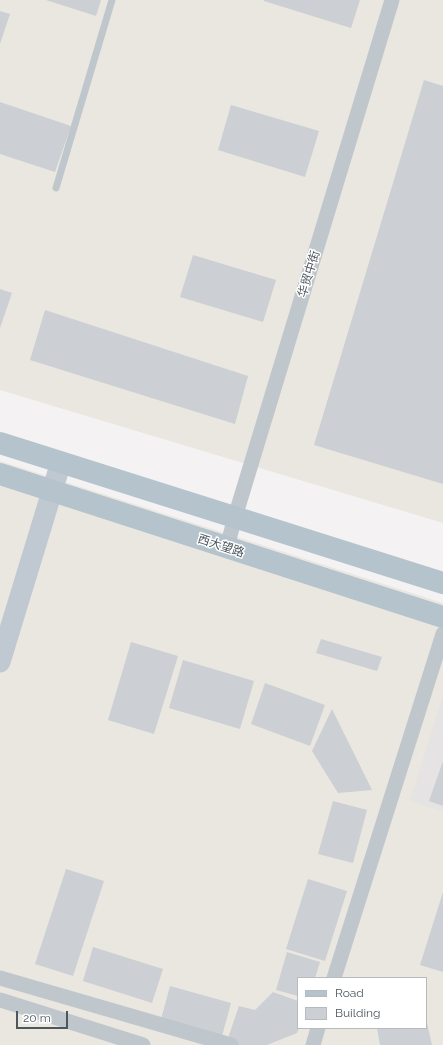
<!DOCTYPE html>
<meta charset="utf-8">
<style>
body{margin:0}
#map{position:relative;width:443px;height:1045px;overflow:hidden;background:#f4f2f2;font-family:Raleway,sans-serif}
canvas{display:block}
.legend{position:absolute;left:297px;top:977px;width:130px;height:52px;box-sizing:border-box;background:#fff;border:1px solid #b7bbbe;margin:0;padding:5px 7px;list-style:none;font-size:12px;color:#4c565d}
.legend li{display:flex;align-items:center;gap:8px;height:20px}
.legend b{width:20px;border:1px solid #b7bbbe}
.scale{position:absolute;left:16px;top:1011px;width:52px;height:18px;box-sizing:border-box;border:2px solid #4c565d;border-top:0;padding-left:5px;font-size:12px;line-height:14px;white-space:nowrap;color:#4c565d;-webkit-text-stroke:3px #fff;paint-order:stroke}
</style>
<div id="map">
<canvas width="443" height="1045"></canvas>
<ul class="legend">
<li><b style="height:5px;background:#b5c3cd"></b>Road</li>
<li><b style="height:11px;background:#cccfd3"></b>Building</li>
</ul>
<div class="scale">20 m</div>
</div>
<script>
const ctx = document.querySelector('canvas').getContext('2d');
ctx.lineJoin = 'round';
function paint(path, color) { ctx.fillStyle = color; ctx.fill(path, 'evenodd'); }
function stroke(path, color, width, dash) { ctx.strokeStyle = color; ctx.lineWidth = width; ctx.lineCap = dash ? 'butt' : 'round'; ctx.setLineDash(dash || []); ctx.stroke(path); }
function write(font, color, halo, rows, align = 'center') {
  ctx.font = font + ' Raleway,"Noto Sans SC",sans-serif'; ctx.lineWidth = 3; ctx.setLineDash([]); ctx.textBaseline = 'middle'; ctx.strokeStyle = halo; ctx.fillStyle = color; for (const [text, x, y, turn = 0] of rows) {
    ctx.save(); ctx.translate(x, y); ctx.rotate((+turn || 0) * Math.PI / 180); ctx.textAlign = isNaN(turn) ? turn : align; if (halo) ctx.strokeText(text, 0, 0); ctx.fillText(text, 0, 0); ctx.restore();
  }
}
paint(new Path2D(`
 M0 0H443V523L0 390Z
 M0 461 443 603V1045H0ZM298 978H426V1028H298Z`), '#eae7e0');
paint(new Path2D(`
 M443 695V811L410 801Z`), '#e5e3e3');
paint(new Path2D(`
 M46 0H101L96 16Z
 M264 0H360L351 28 264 1Z
 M0 11 10 14 0 44Z
 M424 80 443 86V484L314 445Z
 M0 102 71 126 55 172 0 154Z
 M231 105 319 131 305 177 218 150Z
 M193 255 276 280 263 322 180 297Z
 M0 289 12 293 0 328Z
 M45 310 248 376 235 424 30 360Z
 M321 639 382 657 377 671 316 653Z
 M131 642 178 656 154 734 108 720Z
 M183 660 254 681 240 729 169 708Z
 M265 683 325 705 310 746 251 724Z
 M332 709 372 790 338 793 312 751Z
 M443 761V806L429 801Z
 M333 801 367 810 353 863 318 854Z
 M66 869 104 881 73 976 35 964Z
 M308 879 347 891 325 961 286 949Z
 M443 892V972L420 965Z
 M93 947 163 969 152 1003 83 981Z
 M287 952 320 962 315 978H298V996L276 990Z
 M170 986 231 1003 221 1040 160 1023Z
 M273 992 298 1001 299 1028 297 1033 267 1045H239L227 1041 239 1006 255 1010Z
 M426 1019 432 1045H380L377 1028H426Z`), '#cccfd3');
stroke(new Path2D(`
 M56 188 112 0`), '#bfc7cd', 7);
stroke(new Path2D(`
 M227 547 235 517 392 0
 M0 978 231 1045
 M334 978 443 634
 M0 1000 143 1045
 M313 1045 318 1028`), '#bfc7cd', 15);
stroke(new Path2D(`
 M0 662 61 462`), '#c0c9d1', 21);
stroke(new Path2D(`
 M0 443 443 583
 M0 474 443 617`), '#b5c3cd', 22);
write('12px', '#4c565d', '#fff', [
 ["华贸中街",309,274,-73],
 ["西大望路",221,546,18]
]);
</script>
